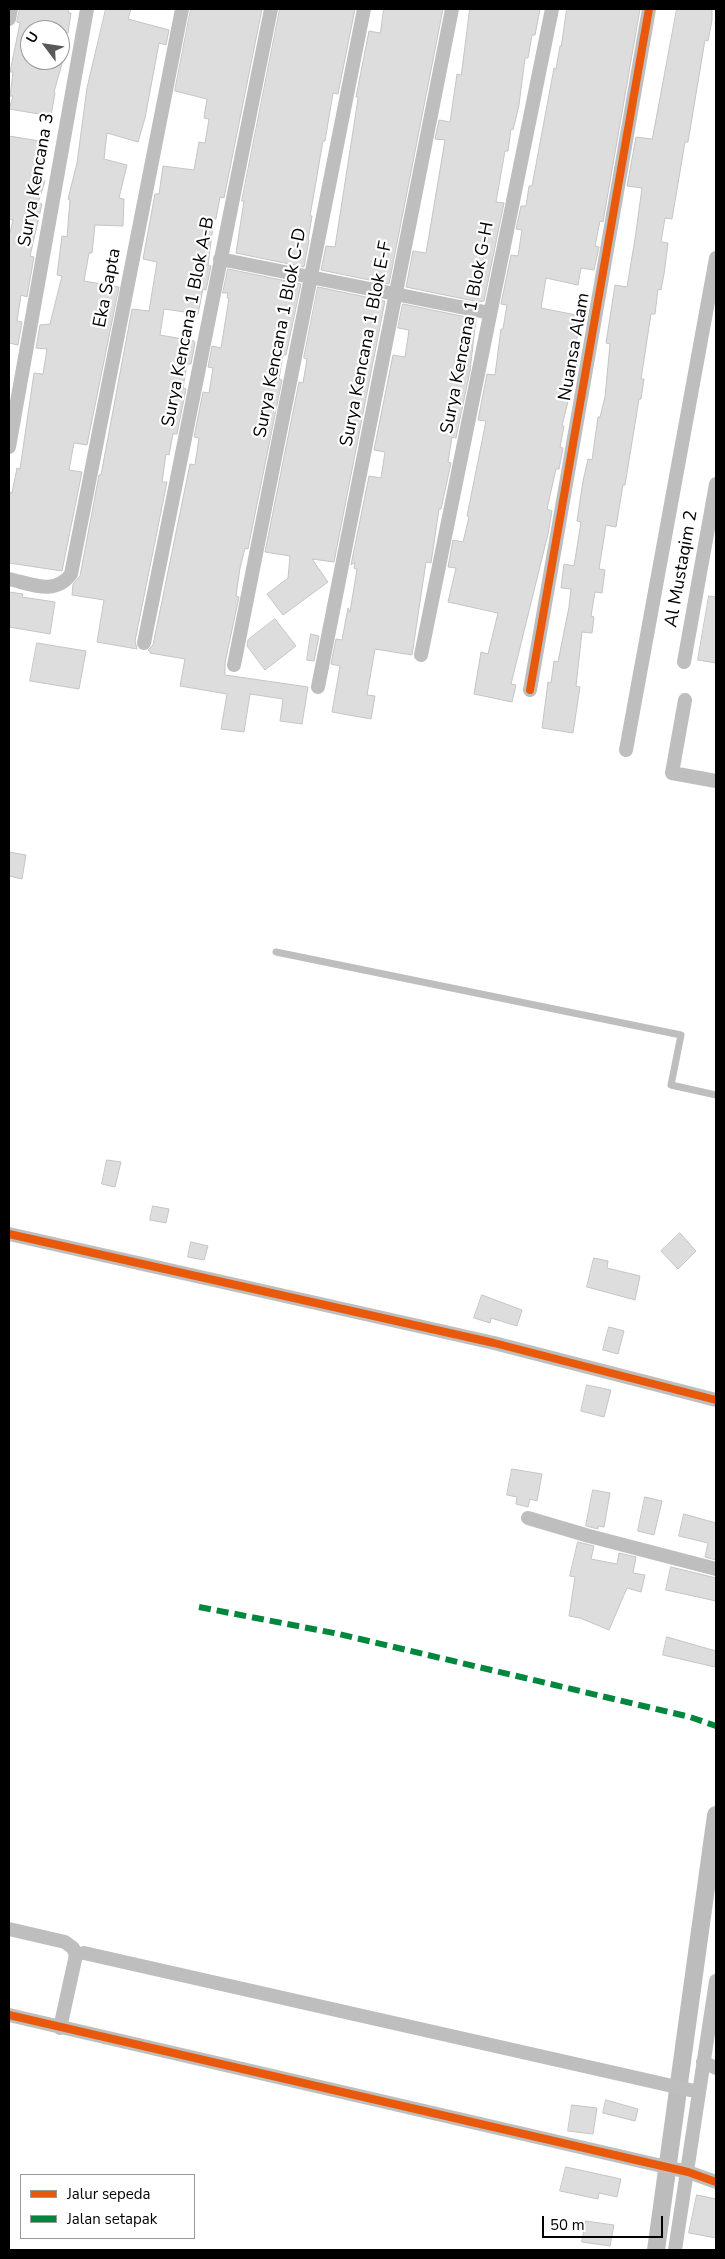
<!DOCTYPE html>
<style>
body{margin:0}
#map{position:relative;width:725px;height:2259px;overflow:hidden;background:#fff;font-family:"Nunito Sans",sans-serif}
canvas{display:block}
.frame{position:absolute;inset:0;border:10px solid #000;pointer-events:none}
.legend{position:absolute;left:20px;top:2174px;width:175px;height:65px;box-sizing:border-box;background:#fff;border:1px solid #999;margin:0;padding:6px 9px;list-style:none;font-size:15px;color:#000}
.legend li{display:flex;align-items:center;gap:10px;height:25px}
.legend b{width:25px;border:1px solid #999}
.north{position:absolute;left:20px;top:20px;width:50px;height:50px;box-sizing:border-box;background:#fff;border:1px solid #999;border-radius:50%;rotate:301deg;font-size:14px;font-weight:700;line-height:20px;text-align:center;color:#000}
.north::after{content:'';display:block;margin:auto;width:18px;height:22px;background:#595959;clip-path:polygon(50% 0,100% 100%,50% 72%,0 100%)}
.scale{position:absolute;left:542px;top:2216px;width:121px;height:22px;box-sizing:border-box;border:2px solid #000;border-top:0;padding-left:6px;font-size:15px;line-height:18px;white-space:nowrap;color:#000;-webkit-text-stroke:4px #fff;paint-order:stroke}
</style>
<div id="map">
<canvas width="725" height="2259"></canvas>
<div class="frame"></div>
<ul class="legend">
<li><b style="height:6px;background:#e8590c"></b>Jalur sepeda</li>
<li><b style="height:6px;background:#00873e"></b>Jalan setapak</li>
</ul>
<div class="north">U</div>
<div class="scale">50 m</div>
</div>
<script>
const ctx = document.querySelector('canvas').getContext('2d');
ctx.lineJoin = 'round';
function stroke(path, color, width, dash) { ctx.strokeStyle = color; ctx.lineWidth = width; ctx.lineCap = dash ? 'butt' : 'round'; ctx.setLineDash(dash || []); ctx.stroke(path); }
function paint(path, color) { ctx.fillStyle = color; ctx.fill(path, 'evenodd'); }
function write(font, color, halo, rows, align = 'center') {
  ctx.font = font + ' "Nunito Sans",sans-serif'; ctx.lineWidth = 4.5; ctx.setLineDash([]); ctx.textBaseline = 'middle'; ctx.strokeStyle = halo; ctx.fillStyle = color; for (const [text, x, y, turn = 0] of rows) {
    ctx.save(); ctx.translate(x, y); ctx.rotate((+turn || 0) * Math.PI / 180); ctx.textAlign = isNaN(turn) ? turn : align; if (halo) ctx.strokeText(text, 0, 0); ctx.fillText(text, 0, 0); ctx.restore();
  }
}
stroke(new Path2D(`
 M656 2250 716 1815`), '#bcbcbc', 18);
const building = new Path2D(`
 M20 9H69L68 13H71L68 33 30 25V60H63L54 92 55 93 51 116 9 109 13 96H10L13 72H10L20 23 17 22Z
 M106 9H131L128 19 169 30 166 45 159 43 145 118 138 142 107 133 104 159 127 165 119 198 124 199 123 226 95 225 92 253H89L84 281 119 287 87 445 74 443 69 470 82 472 62 571 9 563V501L10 492 12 493 17 468 20 469 34 373 43 374 47 349 36 348 40 325 50 324 62 276 57 275 62 236 67 237 70 200 68 199 77 163 87 88Z
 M191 9H262L224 198 220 197 216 219H214L208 265 211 266 206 290 203 289 198 314 164 309 160 335 194 341 195 343 191 364H187L183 388 186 389 177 434H173L169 455 166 454 162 482H167L135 641 137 649 97 642 104 600 72 595 73 584 80 576 99 475H101L132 309 149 311 157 262 143 259 155 194H159L163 166 194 170 199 142 205 143 209 119 204 118 207 99 175 91Z
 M280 9H355L338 94 333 93 325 141H323L310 216H312L308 240H309L304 267 236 253 244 201H242Z
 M384 9H443L389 284 321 270 326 246 335 247 358 99V97H356L369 31 380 33Z
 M470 9H540L535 35H532L528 58H525L519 105 513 130 511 129 508 151H505L496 202 504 203 484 301 479 302 406 287 413 251 426 253 445 140 435 139 439 120 450 122 457 74 461 75Z
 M567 9H640L603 222 600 221 595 246 599 247 594 270 581 268 578 285 546 278 541 308 581 316 573 360 578 361 562 426H564L560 447 563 448 559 469H556L547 509 552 511 548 534 511 684 516 685 512 702 474 694 481 652 488 654 498 613 448 602 456 568 448 567 453 540 463 542 469 517 467 516 486 421 478 420 487 374 495 375 501 329H503L507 305 501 304 511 255 518 256 522 230 516 229 521 206H526L529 186H532L554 68 556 69 560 46H561Z
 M677 9H712V20L708 41 705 40 688 142H685L672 219 665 218 661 242 668 243 664 274 661 290 658 289 655 314H651L641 379H644L641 399H639L625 485H623L616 527 606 525 599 569 605 570 602 593 595 592 591 616 594 617 592 633 582 632 576 686 580 687 573 733 542 728 548 682 551 683 554 661 558 662 569 607 571 589 561 588 564 564 574 566 581 522 577 521 583 481 588 459 592 460 598 417H600L605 397 610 344 606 343 615 285 627 287 635 239 642 188 627 186 636 137 652 139Z
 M9 136 46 142 39 179 45 181 38 203 42 204 30 256 34 257 27 297 21 295 17 321 22 322 18 345 9 343V237L13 220 9 219Z
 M228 269 301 284 286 355H283L279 379 282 380 248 549 245 548 240 568 236 596 239 597 225 663V675L308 687 302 724 280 721 283 699 250 694 244 732 221 729 227 694 180 686 185 659 150 653V651L148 650 153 645 190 464 195 465 199 438 194 437 203 392 209 393 213 368 208 367 212 346 221 348 229 298H227L228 293H223Z
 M318 287 385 301 334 562 312 559 328 582 283 615 267 594 288 578 290 556 265 552 299 382 303 383 307 359 304 358Z
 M403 304 476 319 470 371 456 438 452 437 448 462 451 463 441 509H439L431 563 426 562 412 655 375 649 367 695 375 696 371 719 332 712 340 666 331 664 336 639 342 640 348 608 350 612 357 569 354 568 355 562 351 565 369 476 381 478 385 452 374 450 393 355 405 357 409 330 398 328Z
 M9 592 23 594 22 597 55 602 50 634 9 627Z
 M709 596 716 597V663L698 660Z
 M275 619 296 646 265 670 247 646 248 640Z
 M311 634 319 636 314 661 307 660Z
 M37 643 86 651 79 689 30 681Z
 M9 852 26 855 22 879 9 876Z
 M107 1160 121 1162 115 1187 102 1184Z
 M153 1206 169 1209 166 1223 150 1220Z
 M680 1233 696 1251 678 1269 661 1251Z
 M191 1242 208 1246 204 1260 188 1257Z
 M594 1258 608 1261 607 1268 640 1276 635 1300 587 1287Z
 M482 1295 522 1310 517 1326 491 1318 490 1323 474 1318Z
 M609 1327 624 1331 618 1354 603 1350Z
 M587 1385 611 1390 604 1417 581 1411Z
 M512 1469 542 1474 537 1501 530 1499 528 1507 516 1504 517 1497 507 1495Z
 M593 1490 610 1493 604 1527 598 1526V1529L586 1526Z
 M645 1497 662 1501 654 1535 638 1531Z
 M684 1514 716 1523V1560L705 1557 708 1543 679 1536Z
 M578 1542 594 1546 591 1559 617 1564 619 1553 636 1557 633 1573 645 1575 641 1592 627 1588 609 1630 580 1618 569 1616 575 1577 570 1576Z
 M671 1567 716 1578V1601L666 1590Z
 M667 1637 716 1651 715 1667 663 1655Z
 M606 2100 638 2109 635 2121 603 2113Z
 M572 2105 597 2108 593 2134 568 2131Z
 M566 2167 621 2179 617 2197 599 2193 598 2199 560 2191Z
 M697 2195 716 2199V2238L689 2233Z
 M586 2221 614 2225 610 2246 582 2242Z`);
paint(building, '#ddd');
stroke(building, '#c5c5c5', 1);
stroke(new Path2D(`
 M276 952 681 1035 671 1085 716 1095`), '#bebebe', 7);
stroke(new Path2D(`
 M9 19 11 9
 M220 259 490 313
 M9 447 87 9
 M9 579C32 584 55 596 71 574L182 9
 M144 643 271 9
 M421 655 552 9
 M684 662 716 484
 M234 665 364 9
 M318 687 452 9
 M530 690 649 9
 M685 700 672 773 716 781
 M626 750 716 258
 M9 1234 494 1343 716 1400
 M528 1518 589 1536 716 1569
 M9 1929 65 1942 73 1948 76 1955 60 2028
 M84 1953 699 2092
 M9 2015 688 2172 716 2182
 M703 2062 716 2068
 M675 2250 716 1981`), '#bebebe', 14);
stroke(new Path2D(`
 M199 1607 339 1634 690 1717 716 1726`), '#00873e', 6, [12, 6]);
stroke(new Path2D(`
 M530 690 649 9
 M9 1234 494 1343 716 1400
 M9 2015 688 2172 716 2182`), '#e8590c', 8);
write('18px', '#000', '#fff', [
 ["Surya Kencana 3",37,180,-80],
 ["Eka Sapta",108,288,-79],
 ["Surya Kencana 1 Blok A-B",189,322,-79],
 ["Surya Kencana 1 Blok G-H",468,328,-79],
 ["Surya Kencana 1 Blok C-D",281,333,-79],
 ["Surya Kencana 1 Blok E-F",367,344,-79],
 ["Nuansa Alam",575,347,-80],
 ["Al Mustaqim 2",682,569,-80]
]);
</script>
